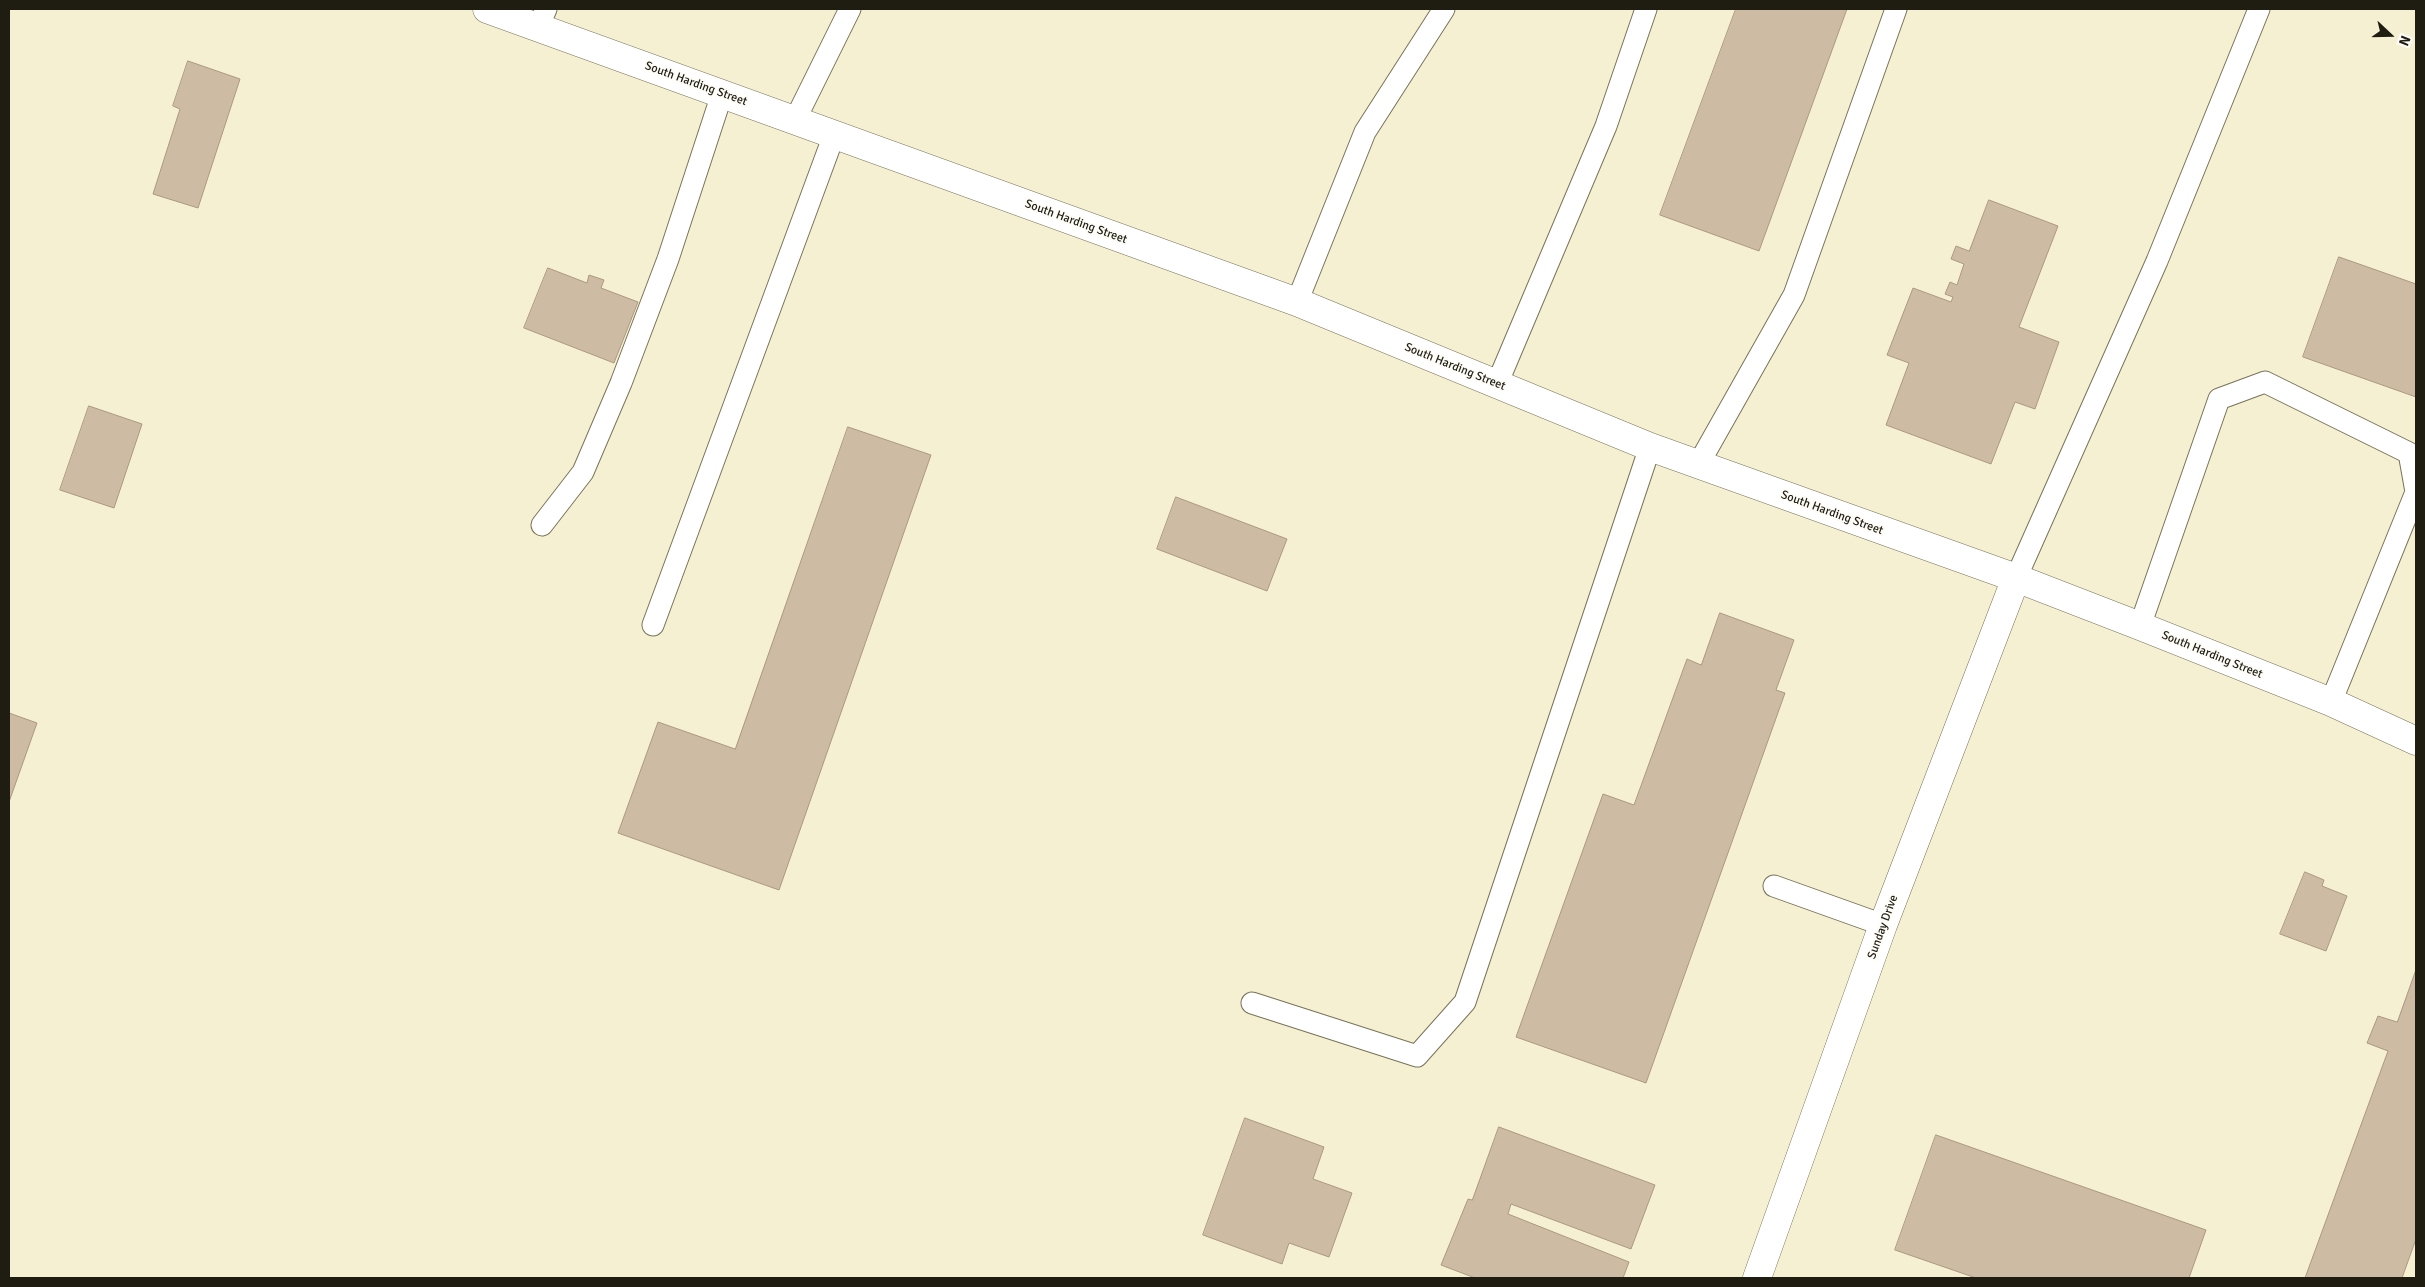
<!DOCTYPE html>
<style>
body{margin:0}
#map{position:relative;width:2425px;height:1287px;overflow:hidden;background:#f6f0d3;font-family:Signika,sans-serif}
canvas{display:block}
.frame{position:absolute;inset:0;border:10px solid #1f1d12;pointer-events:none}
.north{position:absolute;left:2365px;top:10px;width:50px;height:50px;-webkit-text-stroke:4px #fefcf7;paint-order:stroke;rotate:111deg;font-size:14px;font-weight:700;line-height:20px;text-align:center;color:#1f1d12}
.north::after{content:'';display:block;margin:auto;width:18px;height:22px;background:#1f1d12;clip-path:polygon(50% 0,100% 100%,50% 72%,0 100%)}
</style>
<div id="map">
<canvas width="2425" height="1287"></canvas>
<div class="frame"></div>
<div class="north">N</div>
</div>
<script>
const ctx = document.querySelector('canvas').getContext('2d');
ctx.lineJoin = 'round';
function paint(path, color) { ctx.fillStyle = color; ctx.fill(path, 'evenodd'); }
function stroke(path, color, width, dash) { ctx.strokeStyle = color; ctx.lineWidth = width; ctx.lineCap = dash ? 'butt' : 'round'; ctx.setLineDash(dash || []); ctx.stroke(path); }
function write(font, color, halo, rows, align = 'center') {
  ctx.font = font + ' Signika,sans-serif'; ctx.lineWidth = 4; ctx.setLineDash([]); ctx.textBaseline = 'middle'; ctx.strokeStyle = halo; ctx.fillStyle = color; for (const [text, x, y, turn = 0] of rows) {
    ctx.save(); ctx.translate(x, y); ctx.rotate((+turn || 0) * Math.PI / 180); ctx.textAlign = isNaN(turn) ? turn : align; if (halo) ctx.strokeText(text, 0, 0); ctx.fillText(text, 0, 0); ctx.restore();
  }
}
const building = new Path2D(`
 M1736 9H1847L1759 251 1660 215Z
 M188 61 240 79 198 208 153 194 180 109 173 106Z
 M1989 200 2058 226 2019 327 2059 342 2035 409 2015 402 1991 464 1886 425 1909 363 1887 355 1913 288 1951 302 1953 297 1945 294 1950 282 1957 285 1964 264 1951 259 1956 246 1969 251Z
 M2339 257 2416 284V397L2303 357Z
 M548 268 587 283 589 275 604 280 601 288 638 302 614 363 524 328Z
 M89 406 142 424 114 508 60 490Z
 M848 427 931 455 779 890 618 833 658 722 735 749Z
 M1176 497 1287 539 1267 591 1157 549Z
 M1720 613 1794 640 1776 690 1785 693 1646 1083 1516 1037 1603 794 1634 805 1687 659 1701 665Z
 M9 713 37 723 9 802Z
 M2305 872 2324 880 2322 886 2347 896 2326 951 2280 934Z
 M2416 970V1239L2402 1278H2305L2388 1051 2367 1043 2378 1016 2397 1022Z
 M1245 1118 1324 1147 1313 1179 1352 1193 1329 1257 1289 1243 1282 1264 1203 1235Z
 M1499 1127 1655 1185 1631 1249 1511 1204 1508 1214 1629 1262 1623 1278H1475L1441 1265 1468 1199 1472 1200Z
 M1936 1135 2206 1230 2189 1278H1976L1895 1250Z`);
paint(building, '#cebba4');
stroke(building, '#aa9881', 1);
const lane = new Path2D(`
 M538 28 546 9
 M795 120 850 9
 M1297 302 1365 132 1444 9
 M1497 384 1606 126 1646 9
 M1698 465 1794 295 1896 9
 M542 525 583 472 621 383 668 259 722 94
 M2016 578 2157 261 2259 9
 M653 625 834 135
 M2140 626 2219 399 2265 382 2409 453 2416 492 2331 702
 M1774 886 1883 925
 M1252 1003 1417 1056 1465 1002 1650 447`);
const street = new Path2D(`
 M1757 1278 1883 925 2016 578`);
const secondary = new Path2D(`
 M487 9 1297 302 1650 447 2016 578 2140 626 2331 702 2416 741`);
stroke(lane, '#797359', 23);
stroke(street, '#797359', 29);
stroke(secondary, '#797359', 29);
stroke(lane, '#fff', 21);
stroke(street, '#fff', 28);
stroke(secondary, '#fff', 28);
write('12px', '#1f1d12', '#fefcf7', [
 ["South Harding Street",696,84,20],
 ["South Harding Street",1076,222,20],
 ["South Harding Street",1455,367,22],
 ["South Harding Street",1832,513,20],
 ["South Harding Street",2212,655,22],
 ["Sunday Drive",1883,927,-70]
]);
</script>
